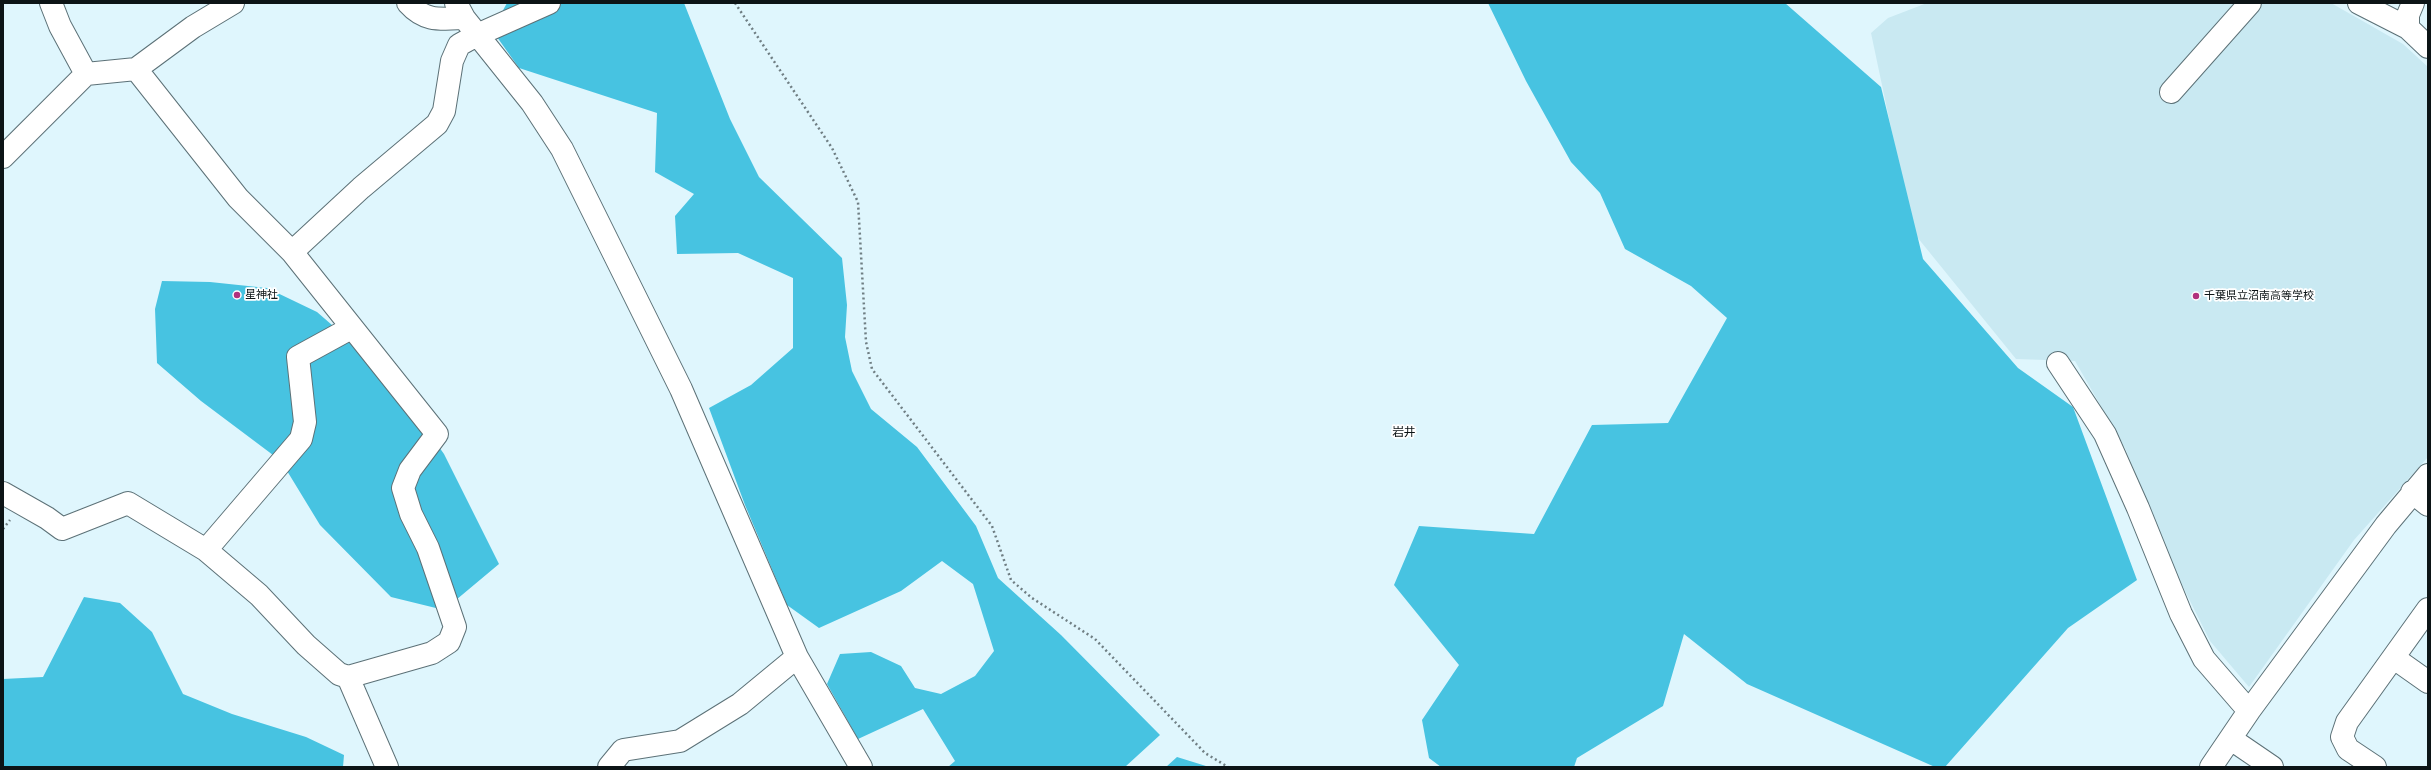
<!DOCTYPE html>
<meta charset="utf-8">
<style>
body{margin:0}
#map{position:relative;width:2431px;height:770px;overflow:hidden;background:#dff6fd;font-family:Montserrat,sans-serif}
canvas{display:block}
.frame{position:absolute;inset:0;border:4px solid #0c1416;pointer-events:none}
</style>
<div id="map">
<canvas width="2431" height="770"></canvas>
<div class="frame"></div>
</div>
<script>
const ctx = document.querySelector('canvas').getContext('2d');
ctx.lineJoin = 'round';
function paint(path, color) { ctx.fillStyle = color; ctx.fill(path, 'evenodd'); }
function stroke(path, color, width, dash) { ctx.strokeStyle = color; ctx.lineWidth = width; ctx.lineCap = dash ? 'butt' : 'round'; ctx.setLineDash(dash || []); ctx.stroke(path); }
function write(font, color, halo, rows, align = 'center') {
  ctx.font = font + ' Montserrat,"Noto Sans JP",sans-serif'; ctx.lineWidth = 3.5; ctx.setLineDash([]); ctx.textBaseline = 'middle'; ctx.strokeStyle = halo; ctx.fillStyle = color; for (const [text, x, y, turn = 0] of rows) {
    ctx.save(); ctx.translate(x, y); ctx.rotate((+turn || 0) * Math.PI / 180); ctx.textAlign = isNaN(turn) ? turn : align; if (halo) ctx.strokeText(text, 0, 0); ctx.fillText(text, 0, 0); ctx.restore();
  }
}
paint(new Path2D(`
 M1927 3H2331L2403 44 2428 67V457L2354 540 2249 687 2210 641 2177 575 2125 448 2075 361 2016 359 1913 232 1871 33 1888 18Z`), '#c9e9f2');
paint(new Path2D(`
 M507 3H684L730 119 759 177 842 258 847 305 845 337 852 371 871 409 917 447 976 526 998 578 1061 635 1160 735 1125 767H948L955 761 923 709 858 739 827 684 840 654 871 652 901 666 915 688 941 694 975 676 994 651 973 584 942 561 901 591 819 628 787 605 745 505 709 408 751 385 793 348V278L738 253 677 254 675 216 694 194 655 172 657 113 519 68 492 30Z
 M1488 3H1785L1881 87 1923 259 2018 368 2073 407 2137 580 2068 628 1945 767H1935L1747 684 1684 634 1663 706 1577 758 1574 767H1441L1429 758 1422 720 1459 665 1394 585 1419 526 1534 534 1592 425 1668 423 1727 318 1691 286 1625 249 1600 193 1571 162 1526 81Z
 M162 281 210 282 267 288 317 312 385 371 444 454 499 564 444 610 391 597 320 525 281 461 201 401 157 363 155 309Z
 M84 597 120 603 152 632 183 694 232 714 306 737 344 755 343 767H3V679L43 677Z
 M1177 757 1206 766 1208 767H1166Z`), '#47c3e1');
const minor = new Path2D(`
 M51 3 60 26 86 74 136 69 238 198 292 252 437 434 410 470 403 488 411 514 428 548 455 627 449 642 432 653 348 677
 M408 3C425 22 440 19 464 18
 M456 3 464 18 532 103 562 149 681 389 797 657 861 767
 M2359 3 2408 28
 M2413 3 2408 15V28L2428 47
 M136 69 193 27 233 3
 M2171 92 2250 3
 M3 157 86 74
 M292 252 361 188 437 124 444 111 452 61 459 45 477 35 549 3
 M2058 363 2105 434 2138 508 2181 614 2204 659 2249 711
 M2412 492 2428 505
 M3 493 47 518 62 529 128 503 206 550 259 595 306 645 339 674 348 677 387 767
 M206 550 301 439 305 422 298 357 351 328
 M2394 658 2428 682
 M2231 739 2272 767
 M609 767 623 750 680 741 740 704 797 657
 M2211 767 2249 711 2386 525 2428 475
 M2375 767 2348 749 2342 737 2347 722 2428 609`);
stroke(minor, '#5c7177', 24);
stroke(new Path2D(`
 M735 3 832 148 858 202 866 342 872 369 992 526 1011 580 1032 598 1095 639 1205 753 1228 767
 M3 529 10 520`), '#6f7e83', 2.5, [2, 3]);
stroke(minor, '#fff', 22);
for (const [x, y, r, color] of [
 [237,295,4,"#b1317d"],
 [2196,296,4,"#b1317d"]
]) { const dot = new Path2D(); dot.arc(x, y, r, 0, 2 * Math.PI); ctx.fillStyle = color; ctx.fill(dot); stroke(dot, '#fff', 1.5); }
write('11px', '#0c1416', '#fff', [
 ["星神社",245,295],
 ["千葉県立沼南高等学校",2204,296]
], 'left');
write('12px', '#0c1416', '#fff', [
 ["岩井",1404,432]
]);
</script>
